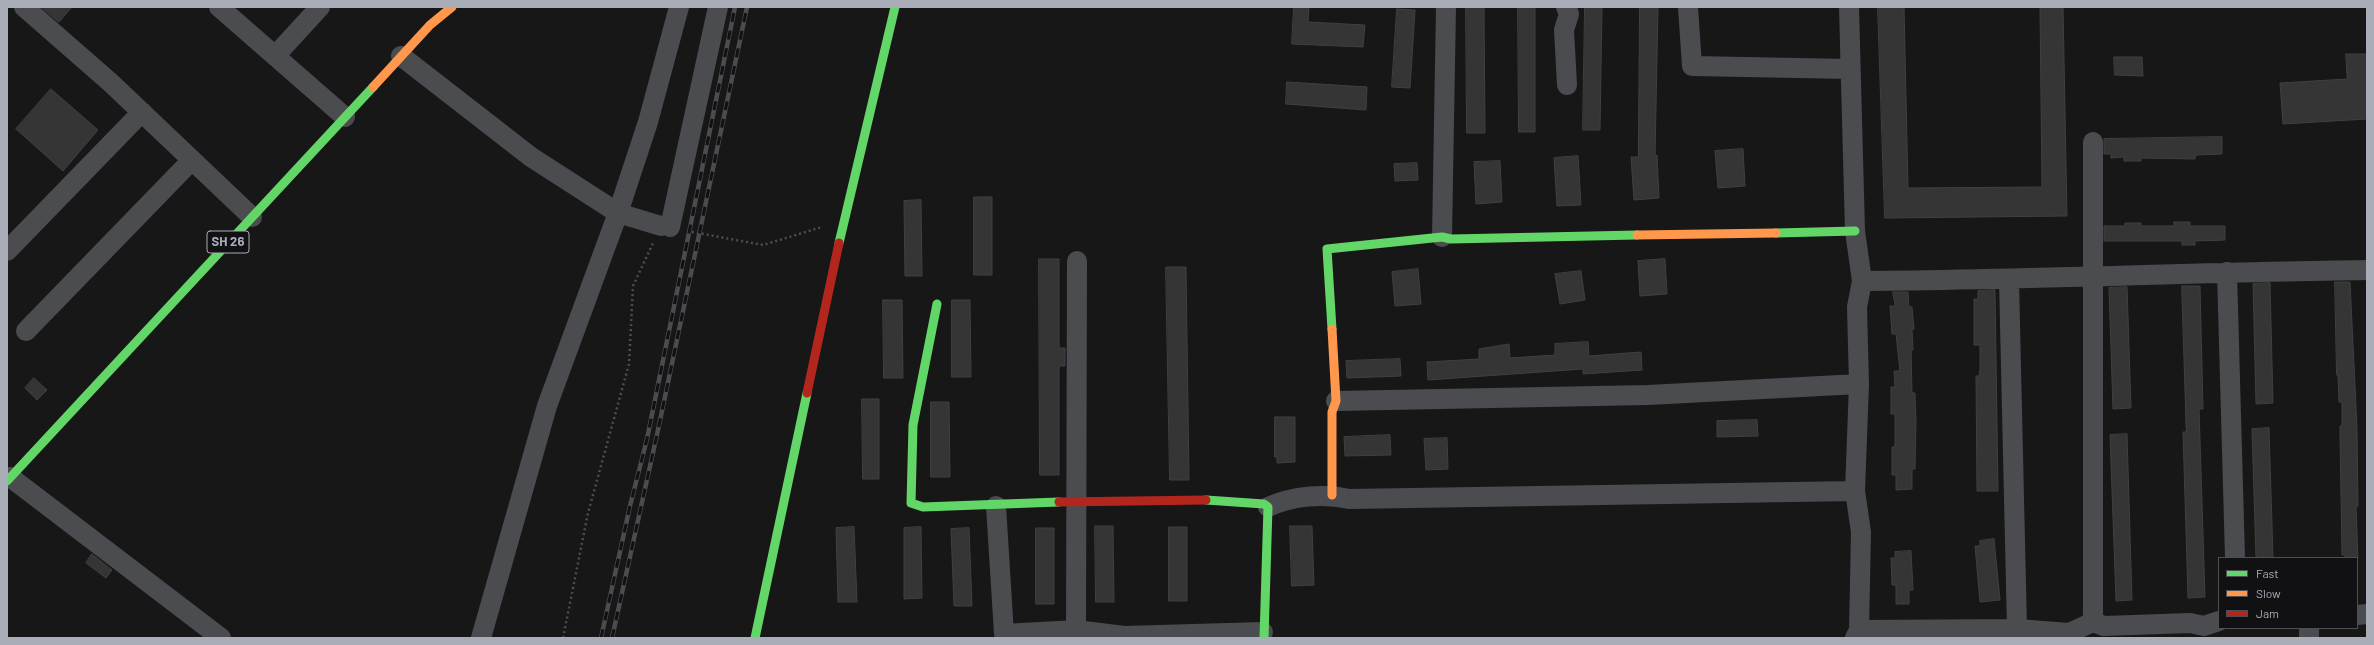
<!DOCTYPE html>
<style>
body{margin:0}
#map{position:relative;width:2374px;height:645px;overflow:hidden;background:#171717;font-family:Barlow,sans-serif}
canvas{display:block}
.frame{position:absolute;inset:0;border:8px solid #a8adb8;pointer-events:none}
.legend{position:absolute;left:2218px;top:557px;width:140px;height:72px;box-sizing:border-box;background:#111113;border:1px solid #4d4f55;margin:0;padding:5px 7px;list-style:none;font-size:12px;color:#a8adb8}
.legend li{display:flex;align-items:center;gap:8px;height:20px}
.legend b{width:20px;border:1px solid #4d4f55}
</style>
<div id="map">
<canvas width="2374" height="645"></canvas>
<div class="frame"></div>
<ul class="legend">
<li><b style="height:5px;background:#63d668"></b>Fast</li>
<li><b style="height:5px;background:#ff974d"></b>Slow</li>
<li><b style="height:5px;background:#b3261e"></b>Jam</li>
</ul>
</div>
<script>
const ctx = document.querySelector('canvas').getContext('2d');
ctx.lineJoin = 'round';
function paint(path, color) { ctx.fillStyle = color; ctx.fill(path, 'evenodd'); }
function stroke(path, color, width, dash) { ctx.strokeStyle = color; ctx.lineWidth = width; ctx.lineCap = dash ? 'butt' : 'round'; ctx.setLineDash(dash || []); ctx.stroke(path); }
function write(font, color, halo, rows, align = 'center') {
  ctx.font = font + ' Barlow,sans-serif'; ctx.lineWidth = 4; ctx.setLineDash([]); ctx.textBaseline = 'middle'; ctx.strokeStyle = halo; ctx.fillStyle = color; for (const [text, x, y, turn = 0] of rows) {
    ctx.save(); ctx.translate(x, y); ctx.rotate((+turn || 0) * Math.PI / 180); ctx.textAlign = isNaN(turn) ? turn : align; if (halo) ctx.strokeText(text, 0, 0); ctx.fillText(text, 0, 0); ctx.restore();
  }
}
const building = new Path2D(`
 M41 7H72L59 22Z
 M1294 7H1309L1308 22 1365 25 1363 47 1292 44Z
 M1466 7H1484L1485 133H1467Z
 M1518 7H1535V132H1519Z
 M1585 7H1602L1600 130H1583Z
 M1640 7H1658L1655 156 1657 155 1659 198 1634 200 1631 157H1638Z
 M1878 7H1904L1908 188 2042 187 2040 7H2063L2067 216 1885 218Z
 M1397 9 1415 10 1410 88 1392 87Z
 M2346 54H2367V119L2283 124 2280 83 2347 79Z
 M2114 57H2142L2143 76 2115 75Z
 M1287 82 1367 87 1366 110 1286 104Z
 M51 89 98 130 63 171 16 129Z
 M2222 137V154L2196 155 2195 159 2141 158V161H2124V157L2111 158V154H2104V139Z
 M1743 149 1745 186 1718 188 1715 151Z
 M1578 156 1581 205 1557 206 1554 158Z
 M1500 161 1502 202 1476 204 1474 162Z
 M1417 163 1418 180 1395 181 1394 164Z
 M974 197H992V275H974Z
 M921 200 922 276H905L904 201Z
 M2174 222H2190V226H2225V240L2195 241V245H2182V241H2104V226H2125V223H2141V226H2174Z
 M1039 259H1059V348H1065V366H1059V475H1040Z
 M1665 259 1667 294 1640 296 1638 261Z
 M1166 267H1186L1189 480H1170Z
 M1418 269 1421 304 1395 306 1392 272Z
 M1581 271 1585 300 1560 304 1555 274Z
 M2335 282H2350L2357 428 2358 506H2356L2358 558H2345V555H2342L2340 436V426H2342V402H2339L2338 375H2337Z
 M2270 283 2273 403 2256 404 2253 284Z
 M2182 286H2200L2203 409H2199L2205 597 2188 598 2183 432H2186Z
 M2127 287 2131 408 2113 409 2109 288Z
 M1995 290 1998 491H1977L1976 376H1979L1980 370V345H1974V299H1978V291Z
 M1893 292H1908L1909 307H1912L1914 329 1912 330 1913 350H1911L1912 393H1915L1916 422 1915 469H1912V489L1896 490V475H1892V447H1895V414H1891V387H1895L1894 371H1900L1896 334H1892L1890 306H1895Z
 M883 300H902L903 378H884Z
 M952 300H970L971 377H952Z
 M1588 342 1589 356 1641 352 1642 370 1583 374V369L1428 380 1427 362 1479 359V349L1509 344 1510 358 1555 355V344Z
 M1400 359 1401 376 1347 378 1346 361Z
 M34 378 47 390 37 400 25 388Z
 M862 399H879V479H863Z
 M931 402H949L950 477H931Z
 M1275 417H1295V462L1277 463V457H1275Z
 M1757 420 1758 436 1717 437V421Z
 M2269 428 2273 558H2256L2252 429Z
 M2127 434 2132 600 2116 601 2110 435Z
 M1390 435 1391 455 1345 456 1344 437Z
 M1447 438 1448 469 1426 470 1424 439Z
 M1095 526H1113L1114 602H1096Z
 M1290 526H1312L1314 585 1292 586Z
 M854 527 857 602H838L836 528Z
 M921 527 922 598 904 599V528Z
 M1169 527H1187V601H1169Z
 M969 528 972 606H954L951 529Z
 M1036 528H1054V604H1036Z
 M1994 539 2000 600 1980 602 1975 546H1980V541Z
 M1911 551 1913 590H1909V604H1896V585H1892L1891 558H1895V552Z
 M92 554 112 570 106 578 86 563Z`);
paint(building, '#353536');
stroke(building, '#3f4043', 1);
stroke(new Path2D(`
 M687 231 763 245 822 227
 M563 638 588 513 629 364 633 286 654 241`), '#4d4e52', 2.5, [2, 3]);
stroke(new Path2D(`
 M24 7 111 83 252 217
 M219 7 345 117
 M1566 7 1569 14 1564 30 1567 85
 M1688 7 1692 66 1850 69
 M1849 7 1855 231 1862 281 1857 307 1859 384 1855 491 1861 532 1859 630 1855 638
 M275 56 320 7
 M401 56 531 157 618 213 661 226
 M2093 142V622
 M670 227 718 7
 M1442 237 1446 7
 M7 251 142 112
 M2227 272 2235 558
 M2009 280 2017 629
 M1862 281C2031 280 2199 272 2367 270
 M26 331 192 160
 M1336 401 1648 395 1859 384
 M10 477 221 638
 M996 506 1004 634 1076 630 1124 636 1263 632
 M1268 507C1292 496 1324 493 1349 499L1855 491
 M2357 615 2367 614
 M2309 628V638
 M1076 630 1077 261
 M1859 630 2017 629 2069 633 2093 622 2104 626 2190 623 2204 626 2219 621
 M481 638 547 406 618 213 648 122 679 7`), '#4b4c50', 20);
stroke(new Path2D(`
 M1776 233 1855 231
 M839 243 895 7
 M937 304 913 425 911 503 923 507 1059 502
 M1332 329 1327 249 1442 237 1451 239 1637 235
 M7 481 373 87
 M1206 500 1264 504 1268 507 1264 638
 M755 638 807 393`), '#63d668', 9);
stroke(new Path2D(`
 M373 87 430 25 452 7
 M1637 235 1776 233
 M1332 329 1336 401 1332 412V495`), '#ff974d', 9);
stroke(new Path2D(`
 M807 393 839 243
 M1059 502 1206 500`), '#b3261e', 9);
const rail = new Path2D(`
 M601 638 630 506 647 439 735 7
 M612 638 658 430 747 7`);
stroke(rail, '#4b4c4f', 4.5);
stroke(rail, '#111113', 3, [9]);
for (const [x, y, w] of [
 [228,242,42]
]) { const box = new Path2D(); box.roundRect(x - w / 2, y - 11, w, 22, 3); ctx.fillStyle = '#111113'; ctx.fill(box); stroke(box, '#a8adb8', 1); }
write('bold 13px', '#a8adb8', null, [
 ["SH 26",228,242]
]);
</script>
